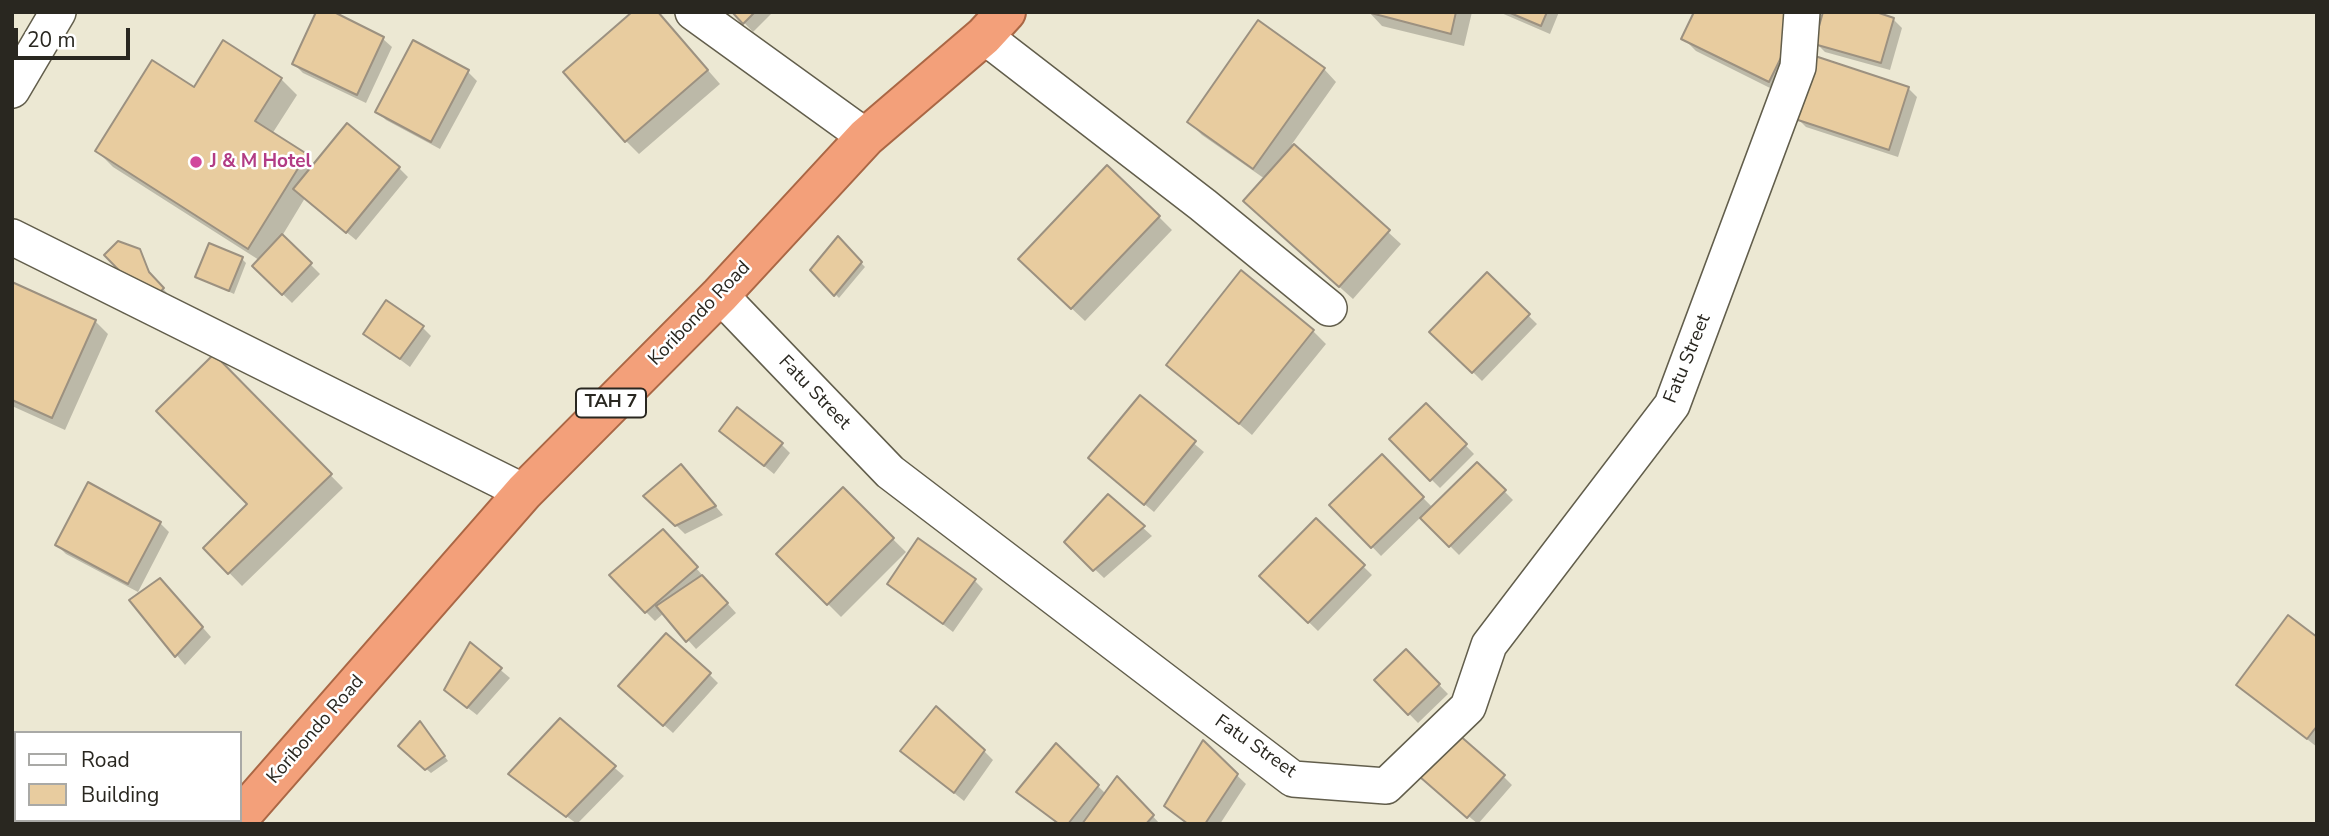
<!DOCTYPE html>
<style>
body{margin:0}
#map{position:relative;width:2329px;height:836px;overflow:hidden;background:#ece8d3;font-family:"Nunito Sans",sans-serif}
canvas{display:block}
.frame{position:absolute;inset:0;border:14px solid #292720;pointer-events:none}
.legend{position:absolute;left:14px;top:731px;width:228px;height:91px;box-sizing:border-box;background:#fff;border:2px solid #a9a9a6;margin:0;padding:9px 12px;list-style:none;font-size:21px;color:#292720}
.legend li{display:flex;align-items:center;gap:14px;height:35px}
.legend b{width:35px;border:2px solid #a9a9a6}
.scale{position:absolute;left:14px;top:28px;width:116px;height:32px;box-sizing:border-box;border:4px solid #292720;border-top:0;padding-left:9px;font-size:21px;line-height:24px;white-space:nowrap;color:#292720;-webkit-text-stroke:5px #fff;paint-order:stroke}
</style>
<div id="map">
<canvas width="2329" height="836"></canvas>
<div class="frame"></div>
<ul class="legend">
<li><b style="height:9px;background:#fff"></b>Road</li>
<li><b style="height:19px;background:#e8cc9f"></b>Building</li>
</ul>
<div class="scale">20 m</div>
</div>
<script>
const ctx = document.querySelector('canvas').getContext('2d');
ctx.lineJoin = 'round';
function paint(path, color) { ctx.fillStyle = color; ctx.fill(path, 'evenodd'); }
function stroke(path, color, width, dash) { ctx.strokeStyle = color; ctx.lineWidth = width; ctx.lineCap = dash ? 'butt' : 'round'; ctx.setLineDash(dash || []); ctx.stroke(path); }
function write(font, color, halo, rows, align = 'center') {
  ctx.font = font + ' "Nunito Sans",sans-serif'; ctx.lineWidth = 5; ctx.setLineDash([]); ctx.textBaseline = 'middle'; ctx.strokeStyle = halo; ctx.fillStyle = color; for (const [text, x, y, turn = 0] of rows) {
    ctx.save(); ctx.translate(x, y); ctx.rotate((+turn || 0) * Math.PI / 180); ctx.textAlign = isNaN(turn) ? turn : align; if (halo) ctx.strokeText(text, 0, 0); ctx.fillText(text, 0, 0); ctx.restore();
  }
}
paint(new Path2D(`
 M657 12 720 84 639 154 626 141Z
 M734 12H773L753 32Z
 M1369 12H1472L1464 46 1382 26Z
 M1499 12H1559L1550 34Z
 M1788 12 1782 94 1696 51 1683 38Z
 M1893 19 1902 28 1890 70 1825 52 1816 43Z
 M383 39 392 47 366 103 303 73 294 64Z
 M1324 69 1336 82 1292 144 1401 244 1353 299 1258 214 1265 179 1202 135 1189 122Z
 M468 72 477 81 440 149 386 120 377 111Z
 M281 79 297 95 272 134 315 165 399 168 408 177 356 240 305 198 282 236 320 274 292 303 254 266 259 260 113 167 97 151 195 89Z
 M1908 88 1917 97 1898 157 1806 127 1797 118Z
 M1159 217 1172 230 1085 321 1033 272Z
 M838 239 865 267 839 298 812 270Z
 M139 250 153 278 167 293 156 304Z
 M242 259 246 263 234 294 197 277Z
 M1487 275 1537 324 1482 381 1432 332Z
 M12 284 95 321 108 334 65 430 12 406Z
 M423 328 431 336 410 367 366 334Z
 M1313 331 1326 344 1252 435 1168 364Z
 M214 356 343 488 242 586 205 548 249 504Z
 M1140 398 1204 452 1154 512 1100 467Z
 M1426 405 1474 454 1440 488 1391 439Z
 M721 431 781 444 790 453 774 474Z
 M1382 456 1433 508 1477 464 1513 500 1459 555 1421 517 1381 556 1332 505Z
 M689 475 723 515 685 534 646 496Z
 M843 490 906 552 841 617 778 554Z
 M1108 496 1152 536 1104 578 1066 542Z
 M1316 520 1372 575 1318 631 1261 576Z
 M160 523 169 532 138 592 66 554 57 545Z
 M672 541 736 613 696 649 664 613 655 621 646 612Z
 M974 580 983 589 953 632 889 583Z
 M169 589 211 637 185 665 131 600Z
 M2317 639V747L2238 685Z
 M471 645 510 678 477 715 455 698Z
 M1406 651 1448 694 1418 723 1376 680Z
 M709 674 718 683 673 733 630 695Z
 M560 721 624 776 577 824 510 774Z
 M424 727 448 761 431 773 404 750Z
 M1203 743 1246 784 1220 824H1187L1166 806Z
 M1056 745 1106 794 1126 787 1160 824H1058L1027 800 1018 792Z
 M902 751H984L993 760 964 801Z
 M1503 776 1512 785 1478 824 1431 785Z`), '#0003');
const building = new Path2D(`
 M316 12H334L384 37 357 95 292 64Z
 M632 12H658L708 70 625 142 563 72Z
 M732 12H755L743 24Z
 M1367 12H1456L1451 34Z
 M1508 12H1547L1541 26Z
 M1694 12H1792L1801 17 1769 82 1681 39Z
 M1823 12H1876L1894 18 1881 63 1814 44Z
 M1258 20 1325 68 1253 169 1187 122Z
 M223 40 282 78 255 121 307 154 248 249 95 151 152 60 194 87Z
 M413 40 469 70 431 142 375 112Z
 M1815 56 1909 87 1889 150 1795 119Z
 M347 123 400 167 346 233 293 189Z
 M1294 144 1390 230 1339 287 1243 201Z
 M1107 165 1160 216 1071 309 1018 259Z
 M282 234 312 263 282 295 252 266Z
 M838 236 862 262 834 296 810 270Z
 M118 241 140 249 149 272 164 288 150 302 104 255Z
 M209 243 243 257 229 291 195 277Z
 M1241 270 1314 330 1239 424 1166 365Z
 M1487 272 1530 314 1472 373 1429 332Z
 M12 282 96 320 52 418 12 400Z
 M386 300 424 326 400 359 363 334Z
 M214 354 332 474 228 574 203 548 247 504 156 411Z
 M1140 395 1196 441 1144 505 1088 458Z
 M1426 403 1467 444 1430 481 1389 439Z
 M737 407 783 443 764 466 719 431Z
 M1382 454 1424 497 1371 548 1329 505Z
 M1477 462 1506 490 1449 547 1420 518Z
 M681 464 716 506 675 526 643 496Z
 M88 482 161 522 128 584 55 545Z
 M843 487 894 538 827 605 776 554Z
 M1108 494 1145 526 1093 571 1064 542Z
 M1316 518 1365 565 1308 623 1259 576Z
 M663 529 698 567 645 613 609 575Z
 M918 538 976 579 943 624 887 584Z
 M702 575 728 603 686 642 656 606Z
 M160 578 203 627 175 657 129 600Z
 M2288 615 2317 637V726L2307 739 2236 685Z
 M666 633 711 673 663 726 618 686Z
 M470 642 502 668 467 708 444 690Z
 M1406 649 1440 684 1408 715 1374 680Z
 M936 706 985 750 954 793 900 751Z
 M560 718 616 766 566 817 508 774Z
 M420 721 445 756 425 770 398 746Z
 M1458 734 1505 775 1467 818 1420 777Z
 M1203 740 1238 774 1205 824H1188L1164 806Z
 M1056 743 1099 785 1068 824H1059L1016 792Z
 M1117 776 1154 815 1146 824H1082Z`);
paint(building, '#e8cc9f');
stroke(building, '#9c9180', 2);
const minor = new Path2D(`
 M693 12 866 137
 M984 36 1203 205 1329 308
 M12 90 58 12
 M12 237 524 492
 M720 295 890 472 1293 779 1386 786 1468 707 1489 645 1672 405 1798 67 1802 12`);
const trunk = new Path2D(`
 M240 817 524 492 720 295 866 137 984 36 1006 12`);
stroke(minor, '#625e4c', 38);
stroke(trunk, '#aa6745', 42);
stroke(minor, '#fff', 35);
stroke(trunk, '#f3a07a', 38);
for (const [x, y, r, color] of [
 [196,162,7,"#d1479c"]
]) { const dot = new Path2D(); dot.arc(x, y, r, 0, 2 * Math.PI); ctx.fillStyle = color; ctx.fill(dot); stroke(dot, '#fff', 2.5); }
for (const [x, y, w] of [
 [611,403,70]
]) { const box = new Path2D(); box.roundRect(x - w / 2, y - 14.5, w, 29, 5); ctx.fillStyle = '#fff'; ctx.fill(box); stroke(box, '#292720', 2); }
write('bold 18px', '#292720', null, [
 ["TAH 7",611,403]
]);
write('bold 19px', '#b23c85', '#fff', [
 ["J & M Hotel",210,162]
], 'left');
write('19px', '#292720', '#fff', [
 ["Koribondo Road",700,314,-46],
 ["Fatu Street",1688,359,-68],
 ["Fatu Street",814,393,46],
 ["Koribondo Road",316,730,-49],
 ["Fatu Street",1255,747,35]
]);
</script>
